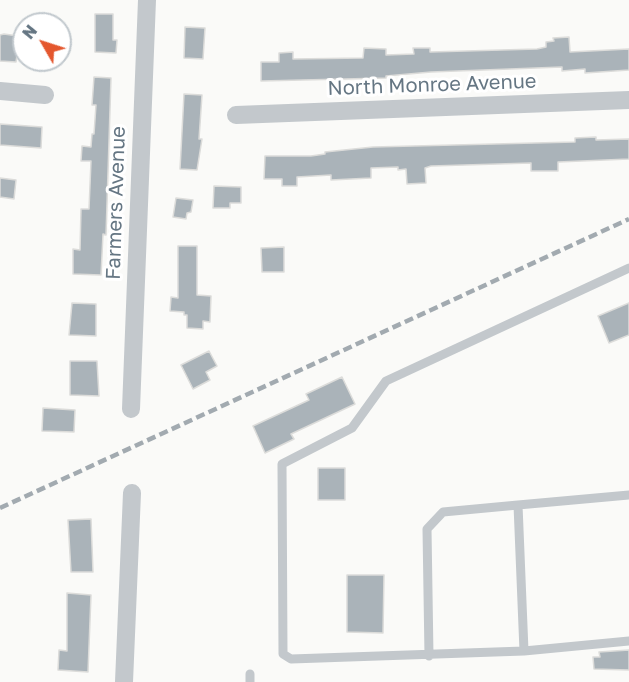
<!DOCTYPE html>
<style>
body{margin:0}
#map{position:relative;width:629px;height:682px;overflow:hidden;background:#fafaf8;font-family:"Golos Text",sans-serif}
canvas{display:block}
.north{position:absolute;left:12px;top:12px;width:60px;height:60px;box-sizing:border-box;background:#fff;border:2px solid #c1c8cd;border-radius:50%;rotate:309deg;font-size:16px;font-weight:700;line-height:24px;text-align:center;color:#657683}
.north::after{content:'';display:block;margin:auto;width:21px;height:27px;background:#e4572e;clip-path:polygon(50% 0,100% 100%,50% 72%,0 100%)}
</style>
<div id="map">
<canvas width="629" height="682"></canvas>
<div class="north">N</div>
</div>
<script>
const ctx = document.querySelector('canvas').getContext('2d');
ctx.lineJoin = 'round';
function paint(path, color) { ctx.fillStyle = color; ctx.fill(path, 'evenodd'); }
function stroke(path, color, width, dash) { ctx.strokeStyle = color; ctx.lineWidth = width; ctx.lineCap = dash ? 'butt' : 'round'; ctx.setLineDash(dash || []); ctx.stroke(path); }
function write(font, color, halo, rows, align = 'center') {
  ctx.font = font + ' "Golos Text",sans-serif'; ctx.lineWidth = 6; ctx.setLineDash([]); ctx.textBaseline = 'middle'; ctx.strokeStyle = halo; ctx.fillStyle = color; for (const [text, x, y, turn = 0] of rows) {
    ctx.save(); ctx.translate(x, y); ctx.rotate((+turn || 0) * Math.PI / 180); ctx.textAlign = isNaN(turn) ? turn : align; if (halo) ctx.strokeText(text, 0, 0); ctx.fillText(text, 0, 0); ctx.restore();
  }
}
const building = new Path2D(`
 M95 14H113V40H117L116 53 95 52Z
 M185 27 205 28 203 59 184 58Z
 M4 34 18 36 17 42 24 43 23 56 17 55 16 62 0 61V35Z
 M569 37 570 52 629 49V70L585 73V69L562 71V67L431 72 386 76V78L261 81V62H279V53L293 52V59L363 58 364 48 386 49V55L414 54 413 48H430V52L537 49 546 47V42L554 41 553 38Z
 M94 77 111 78 106 235 103 234 101 275 73 274V249L80 250 81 209H89L91 161H81L82 146 91 147 92 134H94L96 105H92Z
 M184 94 202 95 199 139H202L197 170 180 169Z
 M0 124 42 127 41 148 0 145Z
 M596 137V140L629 139V159L558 162V171H531V163L431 166 425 168 426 183 407 184 406 169 398 170V167L371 168V178L331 180V175L297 177V186H282V179H264L265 156H311L325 154V152L373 147 575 142V138Z
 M0 178 16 180 14 199 0 197Z
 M214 186 241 187V203H230V208H213Z
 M176 198 193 200 191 212 187 213 186 219 173 217Z
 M178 246H197V295L211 296 210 322 203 321V329L187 328V315H184V312L170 311 171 297 178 298Z
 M284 247V272H262L261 248Z
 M72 303 96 304V336L69 335Z
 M629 303V335L609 343 598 316Z
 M209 351 217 366 206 372 210 380 193 389 181 365Z
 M70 361H97L99 396 70 395Z
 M342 377 355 404 291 434 294 439 265 453 253 426 309 400 306 394Z
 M43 408 75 410 74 432 42 431Z
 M318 468H345V500H318Z
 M91 519 93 572H71L68 520Z
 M347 575H384L383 633 347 632Z
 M67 593 91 595 88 672 58 670 59 650 67 651Z
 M629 650V670L594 669 593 657H600L599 652Z`);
paint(building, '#aab3b9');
stroke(building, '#dcdcda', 1.5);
stroke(new Path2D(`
 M629 268 386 381 352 428 282 464 283 654 291 659 524 651 629 641
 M524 651 518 505 629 495
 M429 656 427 529 443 512 518 505
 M250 682V674`), '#c3c8cc', 9);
stroke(new Path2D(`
 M0 91 45 95
 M236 115 629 100
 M131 409 147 0
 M124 682 132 493`), '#c3c8cc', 18);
stroke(new Path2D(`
 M0 508 629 219`), '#a2aab0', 4.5, [9, 4.5]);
write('20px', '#657683', '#fff', [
 ["North Monroe Avenue",432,85,-2],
 ["Farmers Avenue",116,203,-88]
]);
</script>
